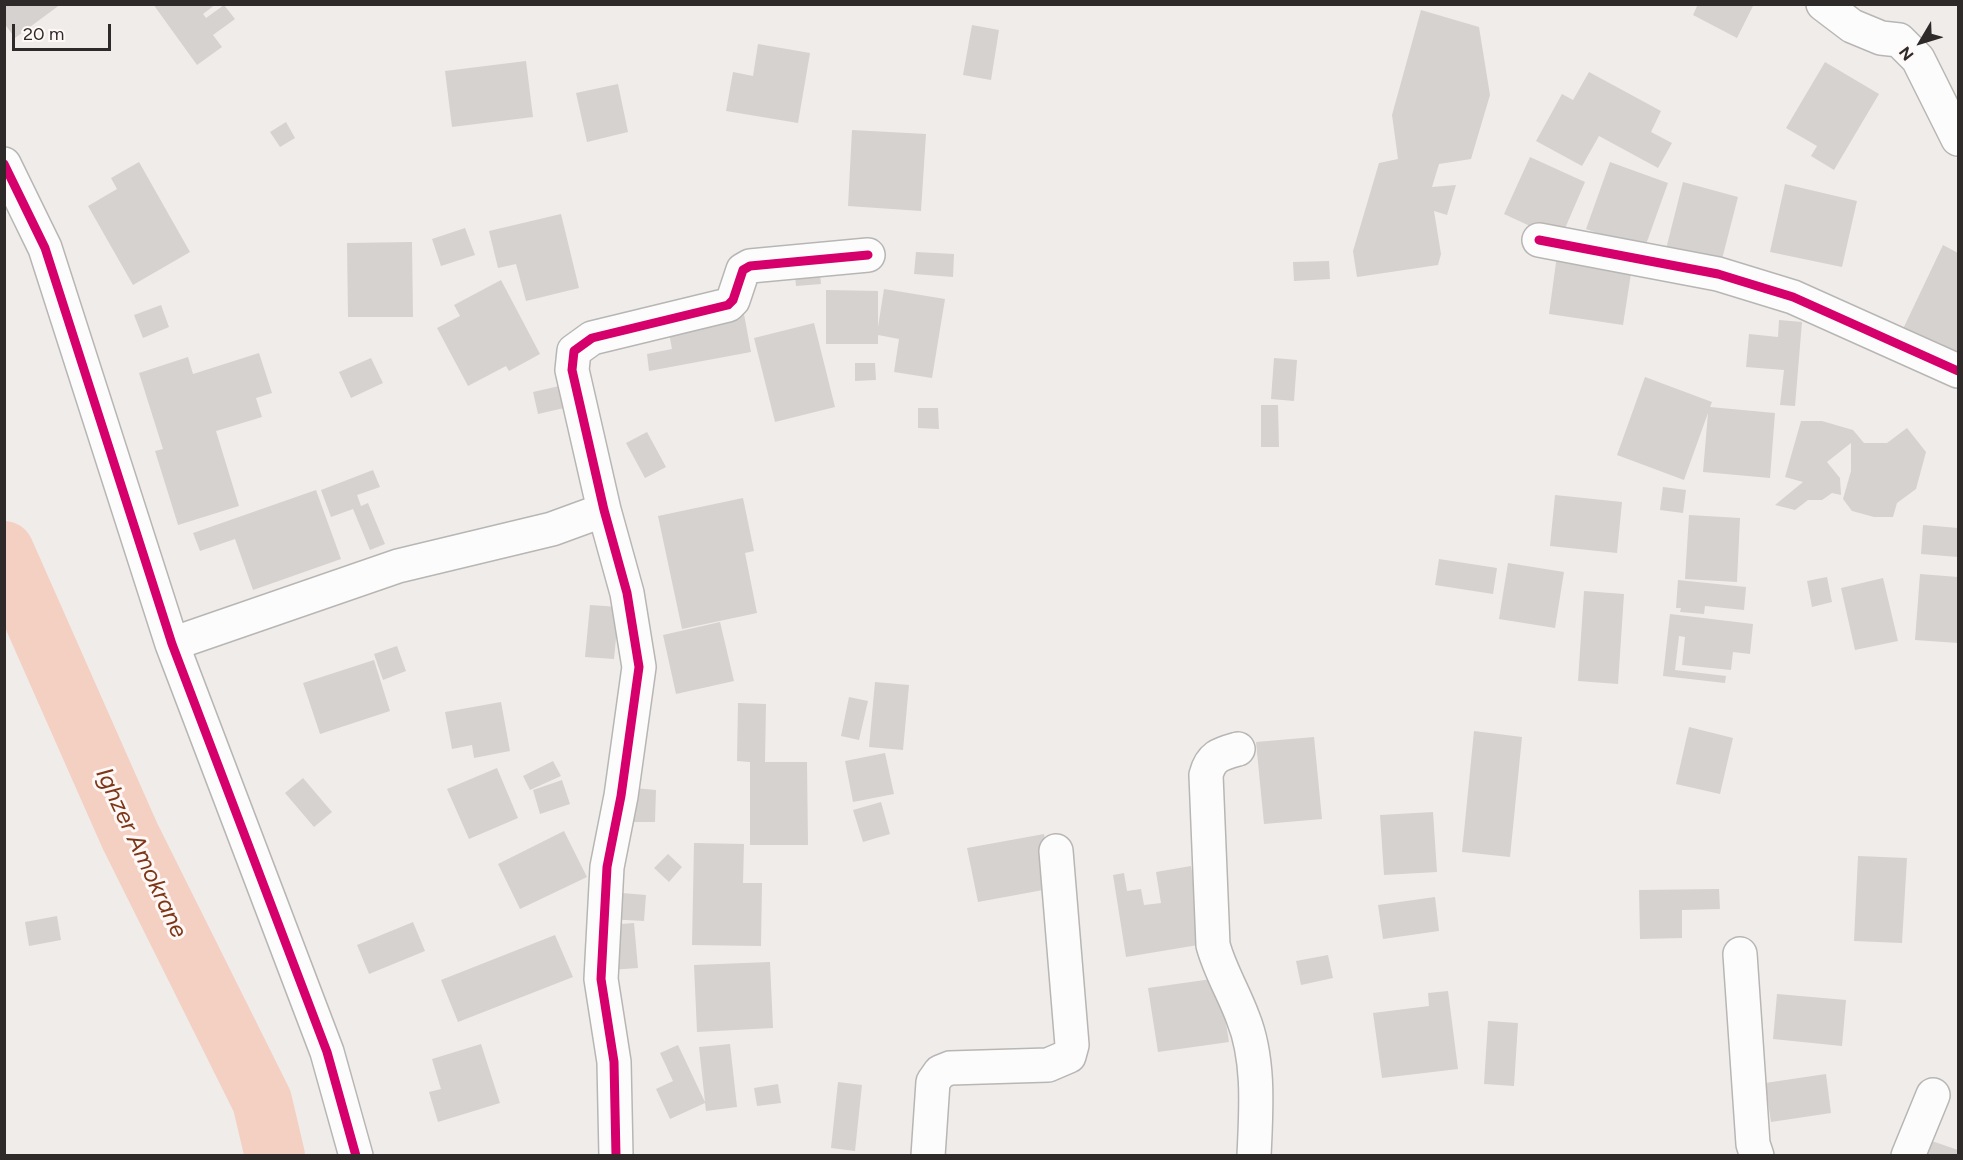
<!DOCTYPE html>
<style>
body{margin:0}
#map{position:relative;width:1963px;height:1160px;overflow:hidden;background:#f0ecea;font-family:Figtree,sans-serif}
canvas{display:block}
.frame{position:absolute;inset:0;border:6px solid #2d2a29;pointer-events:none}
.north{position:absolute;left:1891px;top:12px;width:60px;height:60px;-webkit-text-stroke:4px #fff8f6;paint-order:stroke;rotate:232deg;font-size:16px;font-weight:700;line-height:24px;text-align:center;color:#2d2a29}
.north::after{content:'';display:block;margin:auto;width:21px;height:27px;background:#2d2a29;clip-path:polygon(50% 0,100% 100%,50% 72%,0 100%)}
.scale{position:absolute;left:12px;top:24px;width:99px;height:27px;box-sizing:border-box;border:3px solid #2d2a29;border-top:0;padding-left:8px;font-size:18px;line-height:21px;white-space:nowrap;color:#2d2a29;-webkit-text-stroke:4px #fff8f6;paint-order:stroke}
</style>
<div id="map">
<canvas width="1963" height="1160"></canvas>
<div class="frame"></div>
<div class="north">N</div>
<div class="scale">20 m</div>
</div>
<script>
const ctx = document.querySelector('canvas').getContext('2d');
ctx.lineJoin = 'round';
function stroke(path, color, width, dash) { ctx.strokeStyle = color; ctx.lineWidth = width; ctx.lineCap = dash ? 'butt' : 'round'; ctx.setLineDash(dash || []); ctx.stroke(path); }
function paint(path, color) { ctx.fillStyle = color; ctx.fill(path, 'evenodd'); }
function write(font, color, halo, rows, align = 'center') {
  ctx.font = font + ' Figtree,sans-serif'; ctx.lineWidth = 6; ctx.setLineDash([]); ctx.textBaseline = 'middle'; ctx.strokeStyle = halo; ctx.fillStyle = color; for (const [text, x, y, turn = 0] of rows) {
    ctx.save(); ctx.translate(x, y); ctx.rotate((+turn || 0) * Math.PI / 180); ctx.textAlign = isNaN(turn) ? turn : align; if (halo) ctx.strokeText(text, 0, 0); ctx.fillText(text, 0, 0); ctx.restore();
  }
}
stroke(new Path2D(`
 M4 551 130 836 262 1101 275 1156`), '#f4d0c2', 60);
paint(new Path2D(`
 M4 4H61L15 38 4 23Z
 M153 4H216L203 14 206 18 224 5 235 19 213 35 222 47 197 65Z
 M1698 4H1754L1737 38 1693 15Z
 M1421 10 1479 27 1490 95 1471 159 1439 164 1432 187 1456 185 1447 215 1434 211 1441 254 1438 265 1357 277 1353 251 1379 163 1398 159 1392 115Z
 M972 25 999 30 991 80 963 75Z
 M758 44 810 53 798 123 726 111 733 72 753 76Z
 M526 61 533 117 452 127 445 71Z
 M1825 62 1879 94 1834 170 1811 156 1817 146 1786 128Z
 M1589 72 1661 111 1651 132 1672 143 1658 168 1599 136 1582 166 1536 141 1562 94 1573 100Z
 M618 84 628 132 587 142 576 93Z
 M286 122 295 138 280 147 270 132Z
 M852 130 926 134 921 211 848 206Z
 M1530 157 1585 182 1560 240 1504 214Z
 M139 162 190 252 133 285 88 206 117 189 111 178Z
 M1610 162 1668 183 1644 250 1586 229Z
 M1683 182 1738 197 1721 263 1666 249Z
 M1785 184 1857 201 1842 267 1770 252Z
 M561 214 579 288 526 301 516 264 498 268 489 231Z
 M465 228 475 255 441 266 432 239Z
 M412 242 413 317H348L347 243Z
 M1943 245 1958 253V358L1902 331Z
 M916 252 954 254 953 277 914 274Z
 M1557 255 1632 267 1623 325 1549 314Z
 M1329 261 1330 279 1294 281 1293 262Z
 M819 265 821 284 796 286 794 268Z
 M501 280 540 354 509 371 506 366 468 386 437 328 460 316 454 305Z
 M884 289 945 299 932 378 894 372 899 339 878 335V344H826V290L878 291V327Z
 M161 305 169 327 143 338 134 315Z
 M744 314 751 352 649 371 647 354 672 349 668 328Z
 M1779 320 1802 322 1795 406 1780 405 1784 370 1746 367 1749 334 1778 337Z
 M814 323 835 407 775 422 754 338Z
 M259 353 272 393 256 398 262 417 216 431 239 506 178 525 155 451 163 449 139 373 188 357 193 374Z
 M371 358 383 383 351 398 339 372Z
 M1274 358 1297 360 1294 401 1271 399Z
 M855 363H875L876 380 855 381Z
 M1645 377 1712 402 1710 407 1775 413 1770 478 1703 472 1708 413 1684 480 1617 455Z
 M568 384 573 406 538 414 533 392Z
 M1261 405H1278L1279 447H1261Z
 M918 408H938L939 429 918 428Z
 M1801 421H1822L1853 430 1864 443H1887L1907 428 1926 452 1916 489 1897 503 1893 517H1874L1852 511 1843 499 1851 471V443L1827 462 1840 478 1841 495 1832 493 1822 500H1808L1795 510 1775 505 1803 482 1785 477Z
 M647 432 666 467 645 478 626 443Z
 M373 470 380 487 357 495 361 506 368 503 385 544 370 550 353 509 331 517 321 490Z
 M1663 487 1686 490 1683 513 1660 510Z
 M316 490 341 559 253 590 235 539 200 551 193 533Z
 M1555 495 1622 502 1617 553 1550 546Z
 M743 498 754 551 745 553 757 613 682 629 658 516Z
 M1689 515 1740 518 1737 582 1685 579Z
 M1923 525 1958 528V557L1921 554Z
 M1439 559 1497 568 1493 594 1435 585Z
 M1508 563 1564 572 1555 628 1499 619Z
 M1920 574 1958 577V643L1915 640Z
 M1827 577 1832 602 1812 607 1807 581Z
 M1883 578 1898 641 1855 650 1841 588Z
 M1678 580 1746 587 1744 610 1705 606 1704 614 1680 612 1681 608H1676Z
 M1584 591 1624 594 1618 684 1578 681Z
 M590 605 619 607 614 659 585 657Z
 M1670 614 1753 624 1750 654 1733 652 1731 670 1682 665 1685 637 1679 636 1675 670 1726 676 1725 683 1663 676Z
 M720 622 734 681 676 694 663 635Z
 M397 646 406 671 383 680 374 654Z
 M374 660 390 711 320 734 303 683Z
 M875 682 909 685 903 750 869 747Z
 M849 697 868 701 859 740 841 736Z
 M501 702 510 751 474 758 472 745 452 749 445 712Z
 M738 703 766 704 765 762H807L808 845H750V762L737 761Z
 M1689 727 1733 738 1720 794 1676 784Z
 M1474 731 1522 737 1510 857 1462 852Z
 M1314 737 1322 819 1264 824 1256 742Z
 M885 753 894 794 853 802 845 761Z
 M553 761 561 776 530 790 523 776Z
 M497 768 518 818 469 839 447 789Z
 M303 778 332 812 314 827 285 793Z
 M562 780 570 804 540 814 533 790Z
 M634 788 656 790 655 822H633Z
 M881 802 890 834 863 842 853 810Z
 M1433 812 1437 872 1384 875 1380 815Z
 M564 831 587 877 520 909 498 864Z
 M1044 834 1054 888 978 902 967 848Z
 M694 843 744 844 743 883H762L761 946 692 945Z
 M668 854 682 867 669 882 654 868Z
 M1858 856 1907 858 1902 943 1854 941Z
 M1191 866 1204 944 1126 957 1113 875 1124 873 1127 891 1141 889 1144 905 1161 903 1156 872Z
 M1719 889 1720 909 1682 910V938L1640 939 1639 890Z
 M610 892 646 895 644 921 607 919Z
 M1435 897 1439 931 1383 939 1378 905Z
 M57 916 61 940 29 946 25 922Z
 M413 922 425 951 369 974 357 945Z
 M634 923 638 968 610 970 607 925Z
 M555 935 573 977 458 1022 441 980Z
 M1328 955 1333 978 1301 985 1296 961Z
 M770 962 773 1028 697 1032 694 965Z
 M1219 978 1229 1042 1158 1052 1148 988Z
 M1448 991 1458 1069 1382 1078 1373 1013 1429 1006 1428 993Z
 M1777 994 1846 1000 1842 1046 1773 1039Z
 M1488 1021 1518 1023 1514 1086 1484 1084Z
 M481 1044 500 1103 438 1122 429 1092 441 1089 432 1059Z
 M730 1044 737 1107 706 1111 705 1103 670 1119 656 1089 673 1081 660 1053 678 1045 705 1102 699 1047Z
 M1826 1074 1831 1113 1771 1122 1765 1083Z
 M838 1082 862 1085 855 1151 831 1148Z
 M778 1084 781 1103 757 1106 754 1088Z
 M1929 1140 1958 1150V1156H1924Z`), '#d5d2d0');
const minor = new Path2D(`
 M1823 4 1852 26 1881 38 1899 40 1918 59 1958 139
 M4 164 45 248 172 644 327 1052 356 1156
 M1539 240 1718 274 1793 297 1958 371
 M172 644 398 566 552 529 604 510
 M1238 749C1220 754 1211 756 1206 775L1213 945C1220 971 1234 993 1243 1018 1260 1060 1256 1111 1254 1156
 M1740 954 1753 1144 1757 1156
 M616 1156 614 1062 601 979 607 867 621 796 639 667 627 593 604 510 572 370 574 351 592 338 728 305 733 300 743 270 750 266 868 255
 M928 1156 933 1082 940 1072 950 1068 1048 1065 1069 1056 1072 1045 1056 851
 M1908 1156 1933 1095`);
stroke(minor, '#b8b6b4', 36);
stroke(minor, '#fdfcfc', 33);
stroke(new Path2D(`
 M4 164 45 248 172 644 327 1052 356 1156
 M1539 240 1718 274 1793 297 1958 371
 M616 1156 614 1062 601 979 607 867 621 796 639 667 627 593 604 510 572 370 574 351 592 338 728 305 733 300 743 270 750 266 868 255`), '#d6006c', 9);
write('italic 24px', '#7d3718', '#fff8f6', [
 ["Ighzer Amokrane",141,853,65]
]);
</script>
